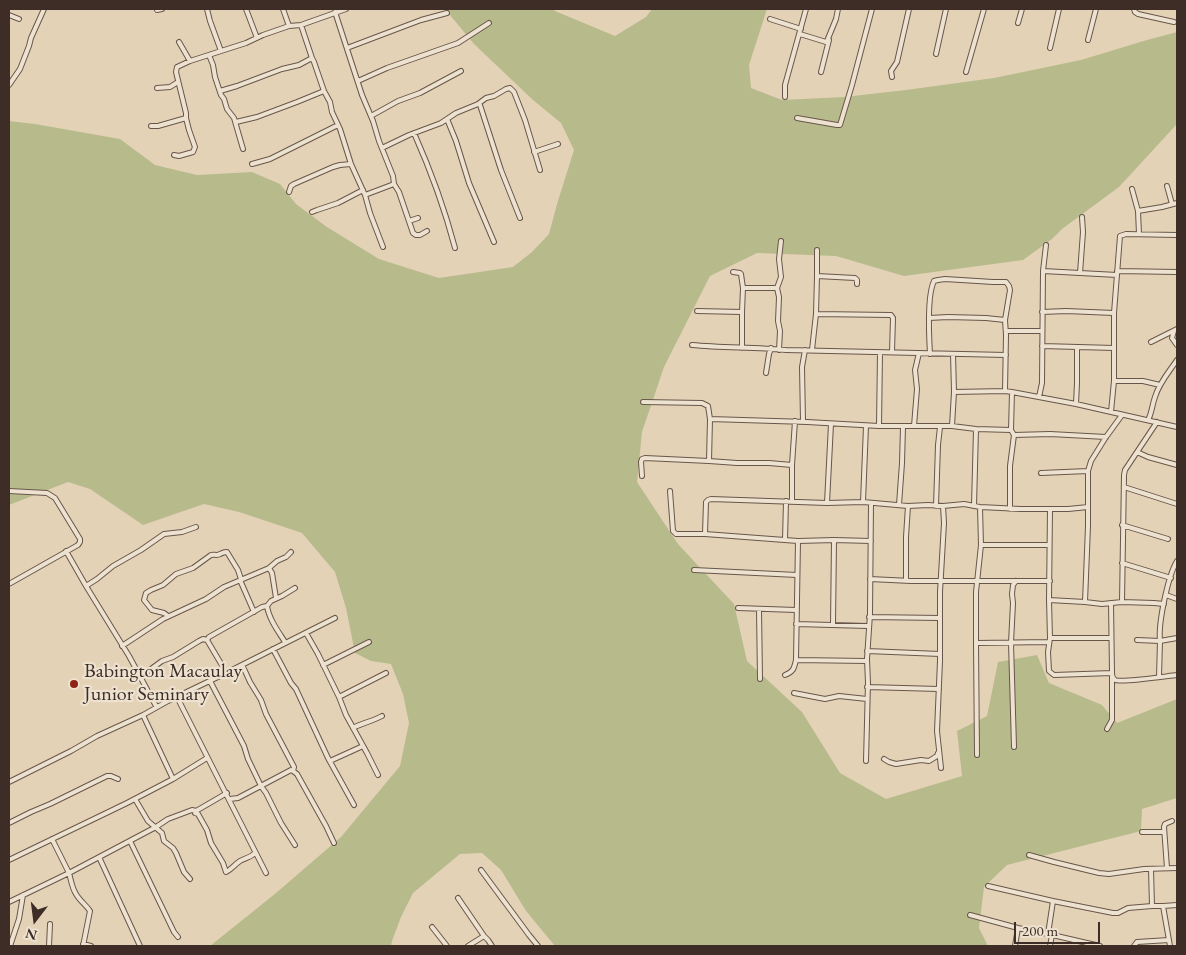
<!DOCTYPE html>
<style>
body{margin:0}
#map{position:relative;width:1186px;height:955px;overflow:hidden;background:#e4d2b7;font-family:"EB Garamond",serif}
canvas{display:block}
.frame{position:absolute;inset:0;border:10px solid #3e2d27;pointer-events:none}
.north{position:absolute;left:10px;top:895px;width:50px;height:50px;-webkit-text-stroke:4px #ede2d0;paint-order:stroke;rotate:195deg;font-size:14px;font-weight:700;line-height:20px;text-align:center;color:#3e2d27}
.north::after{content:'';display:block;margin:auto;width:18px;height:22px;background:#3e2d27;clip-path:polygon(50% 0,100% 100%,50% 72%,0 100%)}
.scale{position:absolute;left:1014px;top:922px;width:86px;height:22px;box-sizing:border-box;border:2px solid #3e2d27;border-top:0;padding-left:6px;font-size:15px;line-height:18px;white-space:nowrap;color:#3e2d27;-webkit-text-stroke:4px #ede2d0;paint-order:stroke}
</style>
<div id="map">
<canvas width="1186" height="955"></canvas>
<div class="frame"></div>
<div class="north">N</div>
<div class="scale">200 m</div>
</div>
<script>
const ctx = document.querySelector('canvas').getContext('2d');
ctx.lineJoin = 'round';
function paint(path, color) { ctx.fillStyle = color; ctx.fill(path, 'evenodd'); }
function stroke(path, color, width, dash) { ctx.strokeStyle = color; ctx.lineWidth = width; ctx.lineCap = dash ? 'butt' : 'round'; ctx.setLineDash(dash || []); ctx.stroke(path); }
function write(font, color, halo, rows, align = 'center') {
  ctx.font = font + ' "EB Garamond",serif'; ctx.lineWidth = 4.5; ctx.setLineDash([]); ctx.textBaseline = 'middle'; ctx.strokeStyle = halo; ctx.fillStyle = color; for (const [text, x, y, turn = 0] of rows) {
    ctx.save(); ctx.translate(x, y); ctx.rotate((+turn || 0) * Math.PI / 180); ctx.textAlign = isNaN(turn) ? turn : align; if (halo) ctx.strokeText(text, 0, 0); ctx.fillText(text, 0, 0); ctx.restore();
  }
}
paint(new Path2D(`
 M445 9H554L555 11 615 36 646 17 652 9H767L749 65 751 88 782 100 844 97 906 90 994 78 1081 60 1147 40 1177 32V124L1119 187 1062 229 1052 239 1023 260 904 276 836 256 757 253 710 276 664 367 642 432 637 482 678 544 734 604 747 661 802 712 840 773 886 799 962 776 957 731 987 716 998 662 1037 655 1049 683 1102 705 1117 723 1177 699V798L1142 809 1141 831 1007 865 984 887 979 928 988 946H555L526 911 501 870 482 853 460 854 413 893 401 917 392 941 391 946H210L276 893 341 837 400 766 409 723 403 694 391 664 371 661 355 653 346 608 335 572 302 533 239 512 204 504 143 525 90 489 68 482 9 505V121L35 124 120 139 155 165 197 175 252 172 280 184 296 204 327 227 379 259 439 278 513 267 532 252 549 234 557 204 574 150 561 123 533 100 474 44Z`), '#b7bb8c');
const minor = new Path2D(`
 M207 9 210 21 221 51
 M246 9 257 38
 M283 9 289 26
 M1134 9 1135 12 1138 14 1174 22
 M157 10 162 9
 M335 12 362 95 373 121 379 141 393 176 394 184 399 192 413 233 416 235H420L427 231
 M9 15 19 19
 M770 19 801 29
 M1018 23 1022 9
 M301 25 312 58 314 62 324 91 330 102 332 112 340 129 351 164 365 195 370 213 383 247
 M800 34 826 42 827 41 836 19 838 9
 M1088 40 1096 9
 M179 42 190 61
 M347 48 421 20 447 13
 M1050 48 1059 9
 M936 54 946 9
 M209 55 213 65 215 77 221 95 224 99 227 109 234 118 243 149
 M821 72 829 40
 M966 72 984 9
 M892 77 891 71 897 62 909 9
 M358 81 387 68 458 43 489 23
 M9 85 20 69 29 46 31 38 44 9
 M157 88 170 87 178 82
 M220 91 237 86 282 69 299 65 312 58
 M785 97V85L806 9
 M478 104 480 105 501 170 520 218
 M371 116 398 101 420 93 461 71
 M797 118 837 125H840L852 85 872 9
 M447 119 456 141 469 183 494 242
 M236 122 257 117 297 102 324 91
 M151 126H158L186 118
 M414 133C430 169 445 210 455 248
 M382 148 409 135 441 123 456 113 478 104 486 98 494 96 506 89 510 88 514 92 525 120 540 170
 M534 152 558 144
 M174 155 179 156 193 152 195 147 189 130 186 118V113L176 72 177 67 190 61 246 43 263 35 289 26 301 25 346 9
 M252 164 270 159 338 125
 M1167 186 1172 204
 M1132 189 1138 211
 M289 192 291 186 294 184 333 167 340 165 351 164
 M365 195 394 184
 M312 212 317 210 338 203 363 190
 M409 221 418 218
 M1139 234 1138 211 1162 207 1177 203
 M1043 271 1117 275
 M1117 271 1177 272
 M733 272 740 273 741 274 743 288 742 312
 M1080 273 1083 232 1082 217
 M817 276V250
 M743 288H777
 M697 311 742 312V348
 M1042 312 1066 311 1114 313
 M816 314 891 315 893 318 892 352
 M929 318 948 317 986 318 1005 320
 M1006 331H1042
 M1174 331 1172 338 1177 345
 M1151 342 1177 329
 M692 345C723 348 755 347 786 350L1006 355
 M1042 346 1114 348
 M779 350 780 331 778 321 779 297 777 288 781 277 779 259 781 241
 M812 350 816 314 817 276 855 278 857 280V284
 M930 354C929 337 927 295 934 281L938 280 945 279 993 282H1006L1009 286 1010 290 1005 320 1006 335 1005 391
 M766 373 769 354 771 348
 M1114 381H1143L1160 385
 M954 392 1005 391 1012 392 1076 404 1177 427
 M1039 397 1042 383 1043 271 1046 245
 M643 402 702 403 708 406 710 419 807 422 879 426H952L976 429 1011 430
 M1076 404 1077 383V348
 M1111 412 1114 381V313L1120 236 1126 234 1177 235
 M1148 420C1152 413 1152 405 1155 397 1159 383 1169 372 1177 360
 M803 421 802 367 805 350
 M879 426 880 353
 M914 426 917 389 915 370 919 353
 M952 426 954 392 953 354
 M1014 435 1050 434 1106 437
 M1137 452 1148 457 1177 465
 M709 461 710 419
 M1041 473 1088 471
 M642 476 641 462 642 459 645 458 709 461 737 463H769L792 465
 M1124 487 1177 504
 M9 491 47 493 55 498 80 539V542L78 545 9 584
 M670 491 673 531 676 534H705L798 541 834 540 871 541
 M792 502V465L795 421
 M863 502 866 426
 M827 503 831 424
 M899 505 902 463 903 427
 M936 506 938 445 940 427
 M974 506 976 429
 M980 507 981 545 976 592V643L1049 642
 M1010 509V466L1014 435 1011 430 1012 392
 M1050 509 1049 600 1085 602 1102 604 1122 602 1124 475 1125 470 1157 422
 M1122 525 1168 539
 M705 534 706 502 708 500 711 499 827 503 863 502 908 506 928 505 943 506 964 504 980 507 1021 509H1068L1088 507
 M785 540 786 501
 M798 541 796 660 867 661
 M981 545H1049
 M66 551 86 586 129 656 156 706
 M1122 563 1171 578
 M269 568 272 573 276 598
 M694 570 797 575
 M870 579 911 581H1050
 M240 580 254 612
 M906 580V537L908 506
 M86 586 97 579 113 566 141 550 164 534 182 532 196 527
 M1166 595 1177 599
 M1049 600 1050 638 1048 652 1049 671 1054 675 1112 673
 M1085 602 1088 526V471L1091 461 1106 437 1122 415
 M1122 602 1154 603 1164 604
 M1111 603 1112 673C1112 676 1112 678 1115 680 1122 683 1167 676 1177 675
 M267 606C269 619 278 631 285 642
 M738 608 796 610
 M759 609 760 679
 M168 616 164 613 152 610 144 600 146 593 151 590 163 585 176 574 193 568 211 555C214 554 217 556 220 554 223 553 223 552 227 552L238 570 241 579
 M869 617 940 618
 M796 624 868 626
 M833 625 834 540
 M306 633 318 654 339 697 346 715 367 753 378 775
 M1050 638H1111
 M207 640 223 667 225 674
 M1137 640 1160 641C1158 623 1168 576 1177 561
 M976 643 977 755
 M122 646 163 619 206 599 224 587 269 568 277 561 286 557 291 552
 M273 649 291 683 296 689 328 758 354 805
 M867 651 940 654
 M323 665 369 642
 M785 675C793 672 794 669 796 660
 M140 677 162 661 173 657 199 641 203 639 207 640 209 637 262 607 267 606 271 601 282 596 295 588
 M1159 677 1160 641 1177 638
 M210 681 244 746 248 759 261 786 266 793 281 823 295 845
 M867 687 939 689
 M794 693 825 699 839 696 867 699
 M177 697 266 873
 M339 697 386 673
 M143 715 173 779
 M353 728C362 723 373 721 382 716
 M1107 729 1112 720V676
 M1014 747 1011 643 1013 603 1012 594 1013 585 1016 581
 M884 759 889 762 896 764 921 760 929 761 937 756 938 753
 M330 761 363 746
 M866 761 868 683 867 659 870 614 871 503
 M941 768 937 731 940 661V592L944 523 943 506
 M293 771 297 774 326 826 334 843
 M9 782 71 751 97 736 143 715 168 701 222 675 335 618
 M135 799 148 821 162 833 164 841 173 848 176 853 184 872 190 879
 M230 799 238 798 291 770 293 771 294 767 266 714 261 700 250 682 245 671 242 665
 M196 811 195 813 198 814 207 830 211 843 223 863 226 872C232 869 234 865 240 861 245 858 250 858 255 853
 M9 823 31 812 50 804 107 776H111L118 779
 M1142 832H1164
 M52 839 69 873 156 827 168 819 192 810 196 811 227 793
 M130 841 174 932 178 937
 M1029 855 1054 862 1099 873 1109 874 1144 869 1177 868
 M99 857 140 946
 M9 860 127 803 173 779 207 758
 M1167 868 1164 827 1165 824 1172 821
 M481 870 529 935 538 946
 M988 886 1053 901 1113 913H1118L1128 908 1152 906 1151 869
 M458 898 484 936 488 940 492 946
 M9 902 69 873C71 880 72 888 76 894 80 901 86 905 90 911L83 946
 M1152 906H1163L1170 946
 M1163 906 1177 905
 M970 915 1018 928
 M432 927 447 946
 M1048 934 1053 901
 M83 944 91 946
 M10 946 19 919 23 895
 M49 946 50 924
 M468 946 484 936
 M1015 946 1018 928 1048 934 1100 946
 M1050 946 1052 935
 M1134 946 1137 942 1169 940`);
stroke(minor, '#68564b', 6);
stroke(minor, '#ede2d0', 4);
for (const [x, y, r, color] of [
 [74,684,5,"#8f2418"]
]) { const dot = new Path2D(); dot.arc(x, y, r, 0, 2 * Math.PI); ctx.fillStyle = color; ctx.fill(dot); stroke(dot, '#ede2d0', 2); }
write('20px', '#3e2d27', '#ede2d0', [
 ["Babington Macaulay",84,672],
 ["Junior Seminary",84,695]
], 'left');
</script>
